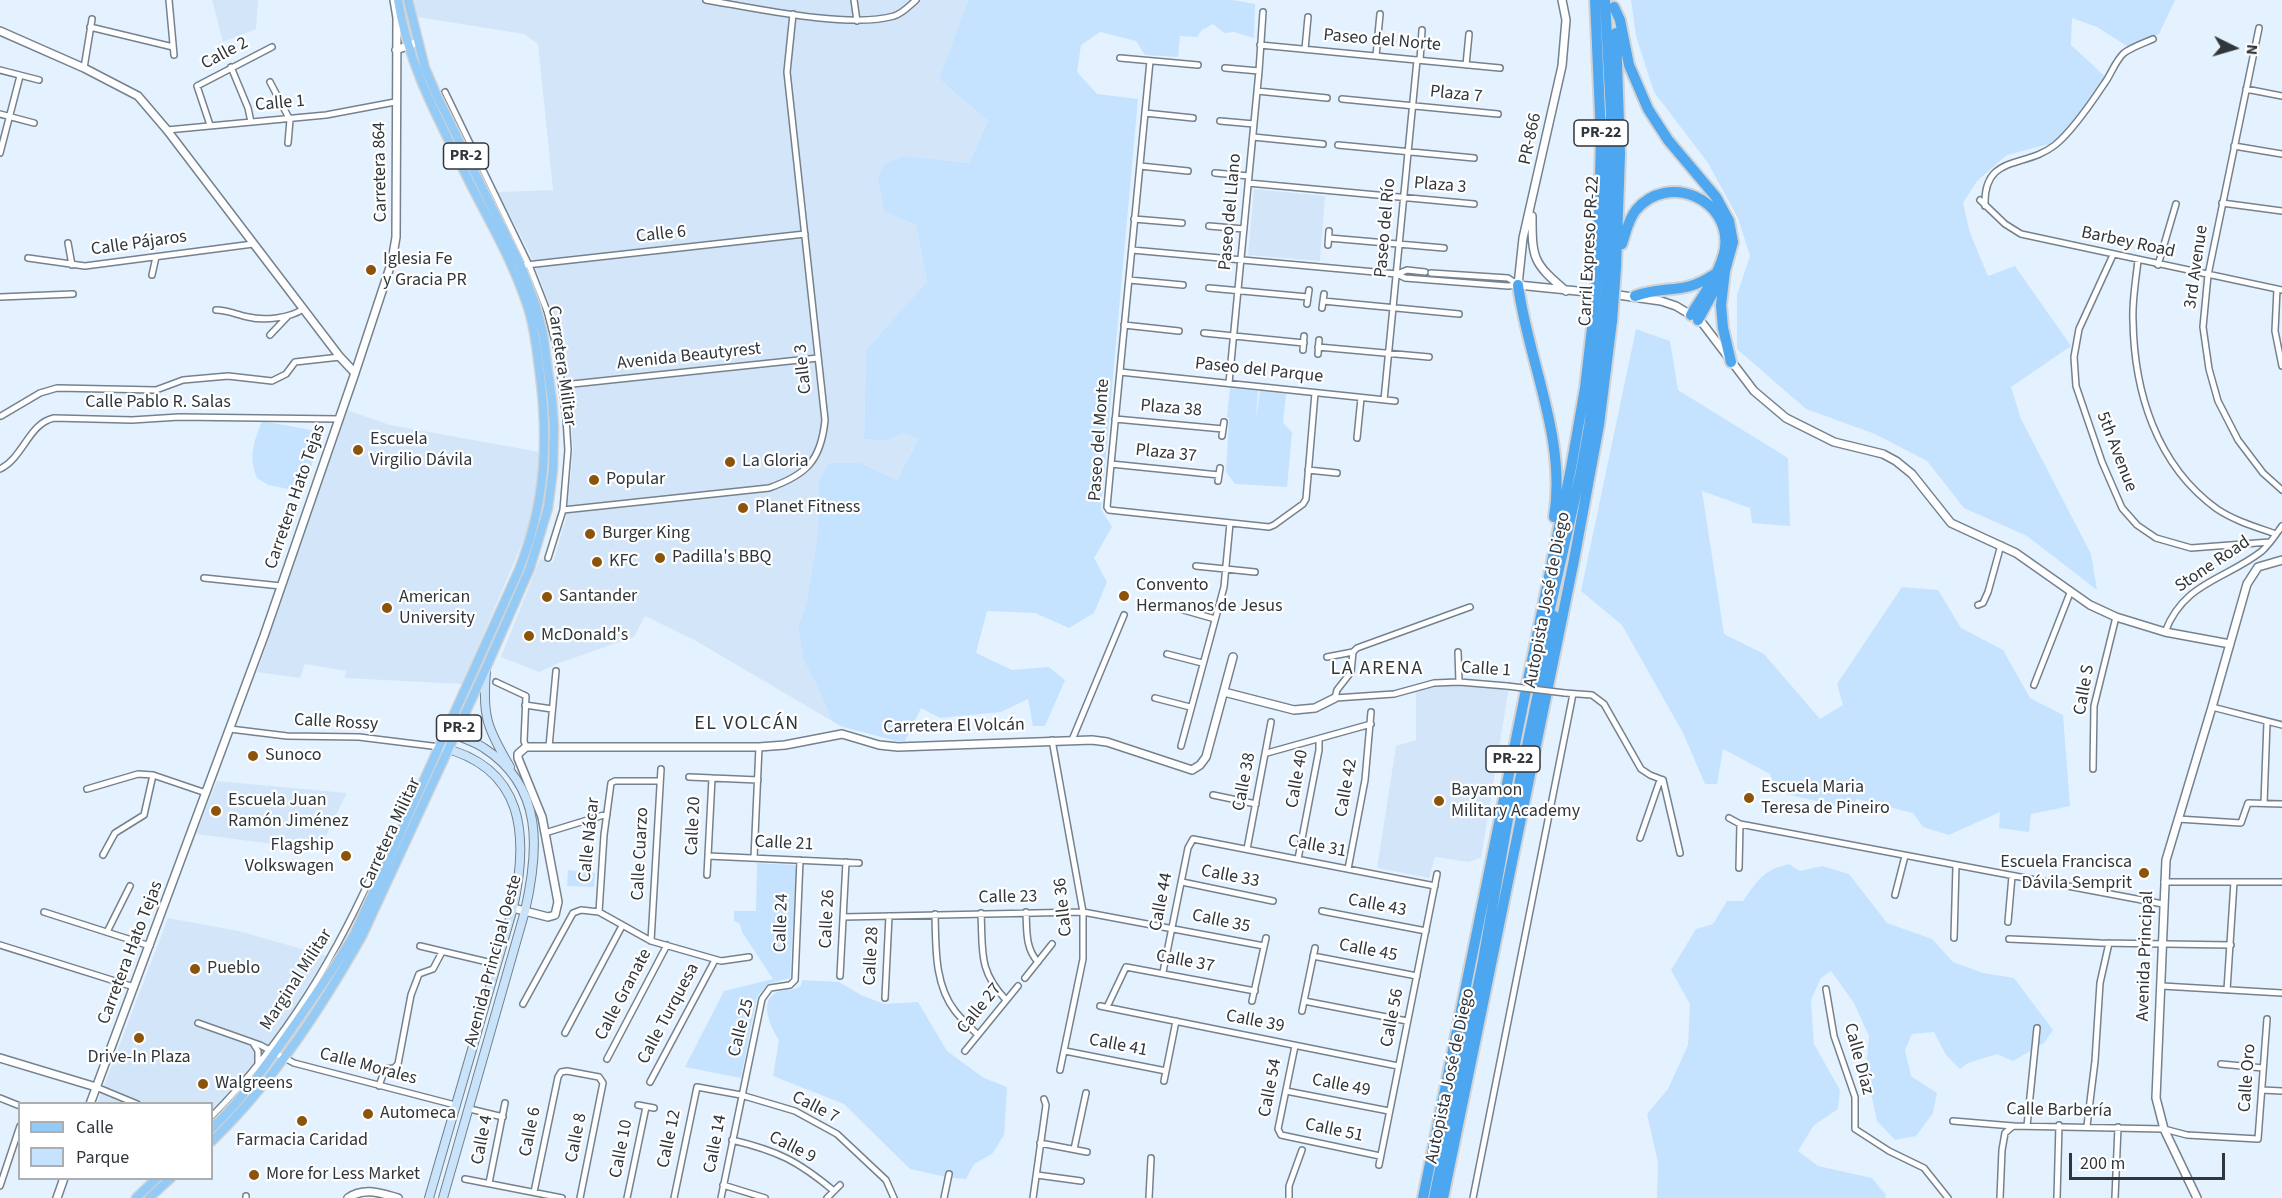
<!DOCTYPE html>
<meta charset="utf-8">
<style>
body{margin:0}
#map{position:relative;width:2282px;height:1198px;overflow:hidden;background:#e4f2ff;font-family:"Source Sans 3",sans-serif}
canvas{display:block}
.legend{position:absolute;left:18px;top:1102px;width:195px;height:78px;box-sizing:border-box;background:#fff;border:2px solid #acafb1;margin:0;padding:8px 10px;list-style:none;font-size:18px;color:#30363b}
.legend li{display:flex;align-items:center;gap:12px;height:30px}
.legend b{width:30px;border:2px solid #acafb1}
.north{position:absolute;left:2204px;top:18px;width:60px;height:60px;-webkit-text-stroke:4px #fff;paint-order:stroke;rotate:95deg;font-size:16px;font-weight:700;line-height:24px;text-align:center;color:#30363b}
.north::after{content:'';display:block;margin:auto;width:21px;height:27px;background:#30363b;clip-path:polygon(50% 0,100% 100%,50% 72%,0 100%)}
.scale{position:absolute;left:2069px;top:1153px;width:156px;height:27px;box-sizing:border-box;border:3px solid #30363b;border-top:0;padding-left:8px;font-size:18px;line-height:21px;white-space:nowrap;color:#30363b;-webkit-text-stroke:4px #fff;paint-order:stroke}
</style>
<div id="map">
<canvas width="2282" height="1198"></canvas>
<ul class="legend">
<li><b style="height:8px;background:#94caf6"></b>Calle</li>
<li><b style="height:16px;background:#c5e3ff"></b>Parque</li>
</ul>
<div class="north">N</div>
<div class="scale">200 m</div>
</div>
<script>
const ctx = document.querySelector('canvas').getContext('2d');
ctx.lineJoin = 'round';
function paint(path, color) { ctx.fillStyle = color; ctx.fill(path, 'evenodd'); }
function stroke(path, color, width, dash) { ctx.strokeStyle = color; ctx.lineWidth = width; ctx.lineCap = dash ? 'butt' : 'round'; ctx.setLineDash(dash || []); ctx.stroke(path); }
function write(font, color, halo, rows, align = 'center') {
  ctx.font = font + ' "Source Sans 3",sans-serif'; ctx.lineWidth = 4.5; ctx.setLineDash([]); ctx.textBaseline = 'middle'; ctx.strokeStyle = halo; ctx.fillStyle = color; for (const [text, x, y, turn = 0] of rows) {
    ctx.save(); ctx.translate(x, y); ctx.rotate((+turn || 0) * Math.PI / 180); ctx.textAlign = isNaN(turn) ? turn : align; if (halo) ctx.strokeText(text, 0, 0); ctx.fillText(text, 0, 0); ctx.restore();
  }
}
paint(new Path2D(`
 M212 0H258L256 29 223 42Z
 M414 0H968L939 79 988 121 969 163 905 156 885 212 916 225 927 283 866 350 864 439 887 441 903 433 918 438 897 480 861 463 819 480 817 540 806 604 798 627 832 721 696 641 645 616 634 637 559 663 539 672 501 657 540 559 553 563 566 518 571 473 573 448 570 402 554 316 530 254 498 192 553 190 538 44 524 34 417 17Z
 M1254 189 1325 196 1320 261 1248 255Z
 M347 410 390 425 540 452 535 501 528 530 462 684 345 678 346 671 305 664 300 678 257 672Z
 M1436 686 1509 687 1481 858 1468 862 1435 857 1429 878 1377 868 1396 746 1416 740V692Z
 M217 781 347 793 319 850 196 834Z
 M168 918 239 931 326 956 276 1038 212 1110V1104H97Z`), '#d3e6f9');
paint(new Path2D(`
 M968 0H1233L1255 4 1254 38 1234 32 1224 33 1213 24 1202 30 1197 37 1180 36 1178 57 1145 55 1136 41 1100 32 1081 45 1077 72 1097 94 1138 99 1101 509 1112 527 1094 558 1107 582 1094 613 1069 628 1035 613 987 611 976 653 1012 670 1049 667 1065 680 1045 726H1033L1028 699 1001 712 940 718 921 708 905 741H897L843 727 832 721 820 691 804 660 798 627 806 604 817 540 819 480 829 463H861L897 480 918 439 903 433 887 441 864 439 866 350 927 282 916 225 885 212 878 180 884 164 905 156 969 163 988 121 939 79Z
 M1631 0H2175L2159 34 2130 48 2097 27 2072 18 2071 45 2110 81 2057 142 2007 155 1977 181 1963 203 1970 233 1988 276 2015 266 2071 346 2011 387 2021 419 2091 554 2097 590 2027 536 1964 508 1927 461 1875 434 1806 409 1737 349V295L1750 256 1738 218 1708 163 1654 92 1636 36Z
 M1636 329 1670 341 1678 390 1788 458 1790 526 1752 523 1750 508 1702 491 1724 634 1764 654 1820 719 1843 705 1837 684 1902 587 1938 590 1961 628 2003 650 2030 698 2063 715 2070 806 2031 814 2029 832 1999 828 2000 812 1949 835 1923 827 1913 813 1857 799 1848 809 1775 791 1770 774 1723 749 1717 784H1705L1683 733 1622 625 1581 591Z
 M1230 388 1258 391 1256 420 1260 391 1286 394 1283 423 1292 432 1287 487 1235 484 1226 472 1229 418 1227 417Z
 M262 421 317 431 321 436 303 492 268 485 257 478C248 456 254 442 262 421Z
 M757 863 794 865 796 868 790 978 768 984 757 997 741 1078 685 1067 724 991 773 979 742 932 740 924 734 921V911H756Z
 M1789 864 1800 871 1822 866 1849 874 1887 923 1932 939 1953 962 1983 973 2014 978 2053 1030 2044 1043 2013 1061 1997 1054 1968 1063 1960 1069 1946 1055 1934 1032 1912 1034 1905 1050 1911 1076 1937 1093 1933 1113 1916 1136 1895 1140 1877 1121 1866 1070 1869 1036 1854 1003 1831 971 1821 978 1811 1000 1814 1044 1840 1090 1838 1109 1814 1125 1798 1151 1818 1166 1872 1178 1886 1195 1885 1198H1657L1658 1163 1647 1114 1668 1089 1688 1045 1690 1004 1671 970 1696 929 1713 924 1727 901H1743C1758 880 1763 870 1789 864Z
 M568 870 595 873 594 887 567 886Z
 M802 980 839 982 861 995 884 1004 918 1002 947 1051 984 1078 1007 1087 1004 1135 992 1154 974 1164 966 1179 946 1177 910 1169 844 1104 773 1076 779 1040C771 1028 758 1001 777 992 785 989 793 991 801 986Z`), '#c5e3ff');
const minor = new Path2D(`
 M169 0 174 55
 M706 0C754 8 849 29 894 16 903 13 909 6 916 0
 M854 0 857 21
 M90 27 173 47
 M2259 28 2208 275 2203 327 2209 369 2218 401 2238 440 2263 473 2282 490
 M1260 45 1500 68
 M1305 49 1308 17
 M1376 56 1380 14
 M1120 58 1198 65
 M1420 60 1422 30
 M1150 61 1111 464 1107 507 1109 510 1269 527 1274 525 1303 504 1306 499 1315 393
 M1466 65 1469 34
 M231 67 248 108 251 122
 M84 68 92 19
 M1225 68 1259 71
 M0 70 39 80
 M270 82 290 120 288 143
 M2246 89 2282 96
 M1257 91 1327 98
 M445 92 529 265 547 311 557 349 566 418 568 450 563 510 548 558
 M1342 99 1498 114
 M1145 113 1193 118
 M0 114 34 123
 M1220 121 1254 124
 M210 125 197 86 272 47
 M167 130 326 115 395 102
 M1253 137 1323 144
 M1338 145 1474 158
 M2234 146 2282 154
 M0 153 20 76
 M1140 166 1188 171
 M1215 173 1249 176
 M1248 183 1474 204
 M1980 200 2005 224 2021 234 2282 290
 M2222 203 2282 211
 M1985 206C1983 153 2025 169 2055 145 2070 133 2092 102 2104 84 2111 75 2115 61 2124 53 2132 47 2144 43 2153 39
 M1134 219 1182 223
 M1209 226 1244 229
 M1329 238 1444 248
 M68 243 72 265
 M1328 245 1329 231
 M1132 250 1397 274 1405 278 1508 286 1517 285
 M2113 255 2079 329 2074 357 2076 386 2102 462 2122 508 2137 525 2156 538 2191 548 2270 542
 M28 258 85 266 253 244
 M2138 260C2136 280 2132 300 2133 320 2134 391 2156 465 2217 509 2235 521 2256 527 2276 534
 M526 265 805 234
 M2158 265 2176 204
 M1431 273 1508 278 1517 284
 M1397 274 1407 270 1425 272
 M152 275 156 257
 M1129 280 1183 285
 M1209 288 1308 297
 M2277 289 2275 331 2282 366
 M0 297 73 294
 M1323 301 1459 314
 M1307 304 1309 290
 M1322 308 1324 294
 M216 310C228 310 237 315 248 317 265 321 290 318 303 309
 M1124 325 1179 331
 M1204 333 1304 343
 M270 335 288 316
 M1318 347 1429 357
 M1303 350 1304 336
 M1318 354 1319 340
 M1120 372 1395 401
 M1229 383 1259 71 1263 12
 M563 385 818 358
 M1384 400 1417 60
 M1 416 40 393 57 388 156 390 183 380 228 376 272 381 286 374 295 362 340 357
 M1115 419 1223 429
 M1222 436 1224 422
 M1357 438 1361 398
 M1111 464 1219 475
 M0 469C23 458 29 423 54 418L132 420 179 417 339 419
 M1308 470 1337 473
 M1218 481 1220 468
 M563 510 769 488C806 475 821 461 825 420L787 72 793 14
 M1196 566 1255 572
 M204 578 281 586
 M1978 605 1983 603 1988 592 2001 545
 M1180 609 1215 619
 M2165 632C2184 582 2225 580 2262 551 2270 544 2276 534 2282 526
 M1353 652 1351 672 1337 690 1335 698 1394 694 1434 683 1459 682 1507 686
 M1458 652 1459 682
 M1167 654 1202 663
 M1327 657 1353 652 1357 648 1470 607
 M496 682 526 696 524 741 526 747
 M2034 685 2070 593
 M1565 693 1592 695 1604 704 1641 769 1650 775 1663 780
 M1155 698 1190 707
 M525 705 552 709
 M2212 707 2282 725
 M230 729 287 736 359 737 440 747
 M1052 740 1083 912V959L1060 1070
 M1072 740 1124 615
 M1181 746 1224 587 1230 523
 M549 747 556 671
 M1267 753 1371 724
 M2093 769 2094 706 2116 617
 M689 777 758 780
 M1663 780 1680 853
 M87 789 138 774 153 775 206 793
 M1213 795 1256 804
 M2264 803 2267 722
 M1729 818 1740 824 2163 904
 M2178 819 2241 823 2248 803 2282 804
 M545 833 607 814
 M1640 838 1659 783 1663 780
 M1247 849 1271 722
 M103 855 115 833 144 815 153 775
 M708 856 859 863
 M754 858 759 747
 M1298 859 1319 750V739
 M1739 868 1740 824
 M1348 869 1365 780 1371 712
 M707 875 712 778
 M1182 882 1273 901
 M2164 882H2282
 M1895 895 1905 856
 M1322 911 1426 931
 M44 912 150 946
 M599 912 604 835 611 783 615 781H660
 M1026 912C1027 930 1025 948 1038 962
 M981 913C983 952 978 970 1006 1000
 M935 914C936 946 934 984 955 1011 962 1020 970 1027 978 1035
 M843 917 1083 912 1264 946
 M2008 922 2012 876
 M107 932 130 886
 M1954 938 1956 866
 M2009 939 2100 943 2231 945
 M651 941 661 769
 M0 945 134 987
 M420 946 496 964
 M1313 956 1417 976
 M1163 972 1188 848 1193 839 1435 886
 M840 976 846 862
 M1025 978 1052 944
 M2162 986 2282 993
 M1826 989 1834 1036 1855 1097V1129L1889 1151 1924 1168 1948 1198
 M2227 990 2234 882
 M885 998 889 916
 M1252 1001 1266 938
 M1304 1001 1407 1021
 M523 1004 573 913 581 910 599 912 651 941 721 961 749 957
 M1100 1006 1398 1066
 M1107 1007 1126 967 1255 991
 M1302 1011 1315 948
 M198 1023 260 1045 294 1063 455 1105
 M565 1033 622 926
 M253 1043 258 1051V1064
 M1295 1046 1278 1129 1281 1135 1380 1156
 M965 1051 1018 986
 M1065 1051 1166 1071
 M607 1059 667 945
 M2221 1064 2263 1068
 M1164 1081 1176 1021
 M650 1082 715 960
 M379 1086 385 1069 394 1068 398 1064 411 995 419 974 433 969 442 952
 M96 1087 137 1104
 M2262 1090 2282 1091
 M1286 1091 1389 1111
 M0 1098 20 1106
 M638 1105 654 1108
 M470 1109 503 1117
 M212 1116C287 1040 339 951 381 854L391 856
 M1953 1121 2013 1126 2164 1129 2187 1135 2258 1139 2267 1019
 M2027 1126 2037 1028
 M2087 1126 2095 1061 2100 983 2109 943
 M732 1140C778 1151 798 1161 834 1191
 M1040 1143 1087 1152
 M1074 1149 1086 1093
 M1379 1165 1437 874
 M1037 1175 1081 1181
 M465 1179 562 1198
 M489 1183 505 1103
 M723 1185 765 1198
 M0 1186 20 1126
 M534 1192 558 1077 561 1072 567 1071 599 1077 603 1083 580 1198
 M246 1198V1196
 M627 1198 646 1107
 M674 1198 697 1087 741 1095 795 1111 837 1134 886 1180 894 1198
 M721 1198 762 999 770 988 790 985 795 980 800 860
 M827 1198 840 1185
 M944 1198 949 1174
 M1033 1198 1046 1105 1044 1099
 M1149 1198 1151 1158
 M1289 1198V1186L1302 1150
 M1473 1198 1573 694
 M2000 1198 2002 1150 2005 1133 2013 1126
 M2057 1198 2059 1125
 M2115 1198 2118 1127`);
const tertiary = new Path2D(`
 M1562 0 1566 20 1562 66 1523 238 1518 285 1597 293
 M0 31 84 68 138 96 167 130 340 357 355 373 264 636 90 1104
 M396 50 418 42
 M1532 216C1532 259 1533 263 1566 291
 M1611 294 1661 301 1676 306 1691 315 1703 324 1754 391 1786 418 1834 442 1883 454 1896 461 1912 474 1951 523 2016 553 2090 605 2116 617 2165 632 2230 644
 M355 373 392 261 396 237 397 18 394 0
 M1224 692 1294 710 1315 708 1335 698
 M513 908 548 917 555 915 558 902 542 817 518 758V754L526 747H759L785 745 842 734 879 745 898 747 1092 740 1107 742 1192 770 1200 765 1206 757 1233 657
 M0 1058 96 1087
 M57 1198 64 1178
 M348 1198C364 1187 380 1193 398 1198
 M2197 1198 2164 1129 2156 1098 2166 860 2212 707 2247 584 2258 567 2282 560`);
const secondary = new Path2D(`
 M486 671C482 716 487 728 510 767
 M429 1198 513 908C529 836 525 767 440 747
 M443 1198 525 911C539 850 544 787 484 748 474 741 461 738 450 732`);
const primary = new Path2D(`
 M212 1128C245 1097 271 1058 297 1021 317 992 338 963 355 933L518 572C546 504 549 439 539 367 536 343 533 319 524 296 510 256 488 219 469 181 440 122 408 66 398 0
 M212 1141C273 1082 320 1010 362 936L486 668 530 568 548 508 553 470 554 427 552 400 543 334 536 306 521 266 437 96 425 68 408 0
 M136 1198 157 1178
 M149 1198 171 1178`);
const motorway = new Path2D(`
 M1595 0 1601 136 1598 266
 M1605 0 1611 113 1608 267
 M1614 7 1620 20 1629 65 1648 109 1668 140 1716 197 1729 221 1733 242 1725 271 1721 305 1723 328 1731 362
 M1616 33 1620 154 1616 268
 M1622 244C1626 232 1628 220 1636 210 1668 172 1731 199 1725 248 1721 272 1703 295 1691 315
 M1518 285C1528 361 1567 439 1554 517
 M1635 296C1665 285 1684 295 1713 275
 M1698 320 1721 278
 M1581 471 1589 427 1603 320
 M1547 622 1582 467
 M1515 804 1554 616
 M1423 1198 1571 468 1585 388 1593 319
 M1434 1198 1482 966 1512 796
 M1443 1198 1574 560 1599 425 1612 321`);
stroke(minor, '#75828d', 8);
stroke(tertiary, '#75828d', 10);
stroke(secondary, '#75828d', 10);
stroke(primary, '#d1d3d4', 11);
stroke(motorway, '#d1d3d4', 14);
stroke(minor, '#fff', 5);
stroke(tertiary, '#fff', 7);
stroke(secondary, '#c9e4fa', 8);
stroke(primary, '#94caf6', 8);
stroke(motorway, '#4ca6f0', 10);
const minorBridge = new Path2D(`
 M1507 686 1565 693`);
const motorwayBridge = new Path2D(`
 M1593 319 1598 266
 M1603 320 1608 267
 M1612 321 1616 268`);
stroke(minorBridge, '#75828d', 8, []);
stroke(motorwayBridge, '#d1d3d4', 14, []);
stroke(minorBridge, '#fff', 5);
stroke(motorwayBridge, '#4ca6f0', 10);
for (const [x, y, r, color] of [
 [371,270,6,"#8c540b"],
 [358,450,6,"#8c540b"],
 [730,462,6,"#8c540b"],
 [594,480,6,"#8c540b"],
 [743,508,6,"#8c540b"],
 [590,534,6,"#8c540b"],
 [660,558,6,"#8c540b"],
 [597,562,6,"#8c540b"],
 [1124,596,6,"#8c540b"],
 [547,597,6,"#8c540b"],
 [387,608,6,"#8c540b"],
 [529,636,6,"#8c540b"],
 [253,756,6,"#8c540b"],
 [1749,798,6,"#8c540b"],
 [1439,801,6,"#8c540b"],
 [216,811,6,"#8c540b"],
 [346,856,6,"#8c540b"],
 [2144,873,6,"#8c540b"],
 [195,969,6,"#8c540b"],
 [139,1038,6,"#8c540b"],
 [203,1084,6,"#8c540b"],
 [368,1114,6,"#8c540b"],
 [302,1121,6,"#8c540b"],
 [254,1175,6,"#8c540b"]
]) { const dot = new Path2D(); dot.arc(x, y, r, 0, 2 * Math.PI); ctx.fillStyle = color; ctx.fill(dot); stroke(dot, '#fff', 2); }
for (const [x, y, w] of [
 [1601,133,54],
 [466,156,45],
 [459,728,45],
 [1513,759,54]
]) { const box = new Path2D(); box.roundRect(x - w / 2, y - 13, w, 26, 4.5); ctx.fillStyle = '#fff'; ctx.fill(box); stroke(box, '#30363b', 1.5); }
write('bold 16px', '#30363b', null, [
 ["PR-22",1601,133],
 ["PR-2",466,156],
 ["PR-2",459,728],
 ["PR-22",1513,759]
]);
write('18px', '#30363b', '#fff', [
 ["Paseo del Norte",1382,41,5],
 ["Calle 2",225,54,-28],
 ["Plaza 7",1456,95,6],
 ["Calle 1",280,104,-5],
 ["PR-866",1531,139,-78],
 ["Carretera 864",381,172,-91],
 ["Plaza 3",1440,186,5],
 ["Paseo del Llano",1231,212,-85],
 ["Paseo del Río",1386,228,-85],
 ["Calle 6",661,235,-6],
 ["Barbey Road",2128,243,12],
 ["Calle Pájaros",139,244,-8],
 ["Carril Expreso PR-22",1590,251,-87],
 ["3rd Avenue",2197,267,-82],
 ["Avenida Beautyrest",689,357,-6],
 ["Carretera Militar",561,366,82],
 ["Calle 3",804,369,-96],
 ["Paseo del Parque",1259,371,6],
 ["Calle Pablo R. Salas",158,403],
 ["Plaza 38",1171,409,5],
 ["Paseo del Monte",1100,440,-86],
 ["5th Avenue",2116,452,69],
 ["Plaza 37",1166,454,6],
 ["Carretera Hato Tejas",296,497,-71],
 ["Stone Road",2213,565,-34],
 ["Autopista José de Diego",1548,600,-79],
 ["Calle 1",1486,670,4],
 ["Calle S",2085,690,-80],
 ["Calle Rossy",336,723,3],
 ["Carretera El Volcán",954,727,-1],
 ["Calle 40",1298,779,-80],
 ["Calle 38",1245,782,-79],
 ["Calle 42",1347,788,-80],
 ["Calle 20",694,826,-87],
 ["Carretera Militar",391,834,-65],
 ["Calle Nácar",590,840,-84],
 ["Calle 21",784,844,3],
 ["Calle 31",1317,847,11],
 ["Calle Cuarzo",641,854,-87],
 ["Calle 33",1230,877,11],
 ["Calle 23",1008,898,-1],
 ["Calle 44",1162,902,-79],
 ["Calle 43",1377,906,11],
 ["Calle 36",1064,907,-96],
 ["Calle 26",828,919,-87],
 ["Calle 35",1221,922,12],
 ["Calle 24",782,923,-88],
 ["Calle 45",1368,951,11],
 ["Carretera Hato Tejas",131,953,-69],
 ["Calle 28",872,956,-87],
 ["Avenida Principal",2146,956,-88],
 ["Avenida Principal Oeste",494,961,-75],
 ["Calle 37",1185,962,11],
 ["Marginal Militar",297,980,-57],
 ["Calle Granate",624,995,-62],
 ["Calle 27",980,1009,-51],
 ["Calle Turquesa",669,1014,-62],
 ["Calle 56",1393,1018,-79],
 ["Calle 39",1255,1022,11],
 ["Calle 25",742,1028,-76],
 ["Calle 41",1118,1046,11],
 ["Calle Díaz",1858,1059,75],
 ["Calle Morales",368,1067,15],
 ["Autopista José de Diego",1451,1076,-78],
 ["Calle Oro",2248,1078,-86],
 ["Calle 49",1341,1086,11],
 ["Calle 54",1271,1088,-79],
 ["Calle 7",815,1108,27],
 ["Calle Barbería",2059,1111,1],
 ["Calle 51",1334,1131,12],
 ["Calle 6",531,1132,-79],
 ["Calle 8",577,1138,-79],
 ["Calle 12",670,1139,-78],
 ["Calle 4",483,1140,-79],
 ["Calle 14",716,1144,-79],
 ["Calle 9",792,1148,27],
 ["Calle 10",622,1149,-79]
]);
write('18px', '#30363b', '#fff', [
 ["Iglesia Fe",383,260],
 ["y Gracia PR",383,281],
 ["Escuela",370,440],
 ["Virgilio Dávila",370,461],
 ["La Gloria",742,462],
 ["Popular",606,480],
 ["Planet Fitness",755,508],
 ["Burger King",602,534],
 ["Padilla's BBQ",672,558],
 ["KFC",609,562],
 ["Convento",1136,586],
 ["Hermanos de Jesus",1136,607],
 ["Santander",559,597],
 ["American",399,598],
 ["University",399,619],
 ["McDonald's",541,636],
 ["Sunoco",265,756],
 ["Escuela Maria",1761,788],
 ["Teresa de Pineiro",1761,809],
 ["Bayamon",1451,791],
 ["Military Academy",1451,812],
 ["Escuela Juan",228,801],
 ["Ramón Jiménez",228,822],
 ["Flagship",334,846,"right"],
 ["Volkswagen",334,867,"right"],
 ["Escuela Francisca",2132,863,"right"],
 ["Dávila Semprit",2132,884,"right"],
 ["Pueblo",207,969],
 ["Drive-In Plaza",139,1058,"center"],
 ["Walgreens",215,1084],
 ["Automeca",380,1114],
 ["Farmacia Caridad",302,1141,"center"],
 ["More for Less Market",266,1175]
], 'left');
ctx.letterSpacing = '1.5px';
write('20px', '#30363b', '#fff', [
 ["LA ARENA",1377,670],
 ["EL VOLCÁN",747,725]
]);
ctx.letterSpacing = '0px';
</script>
